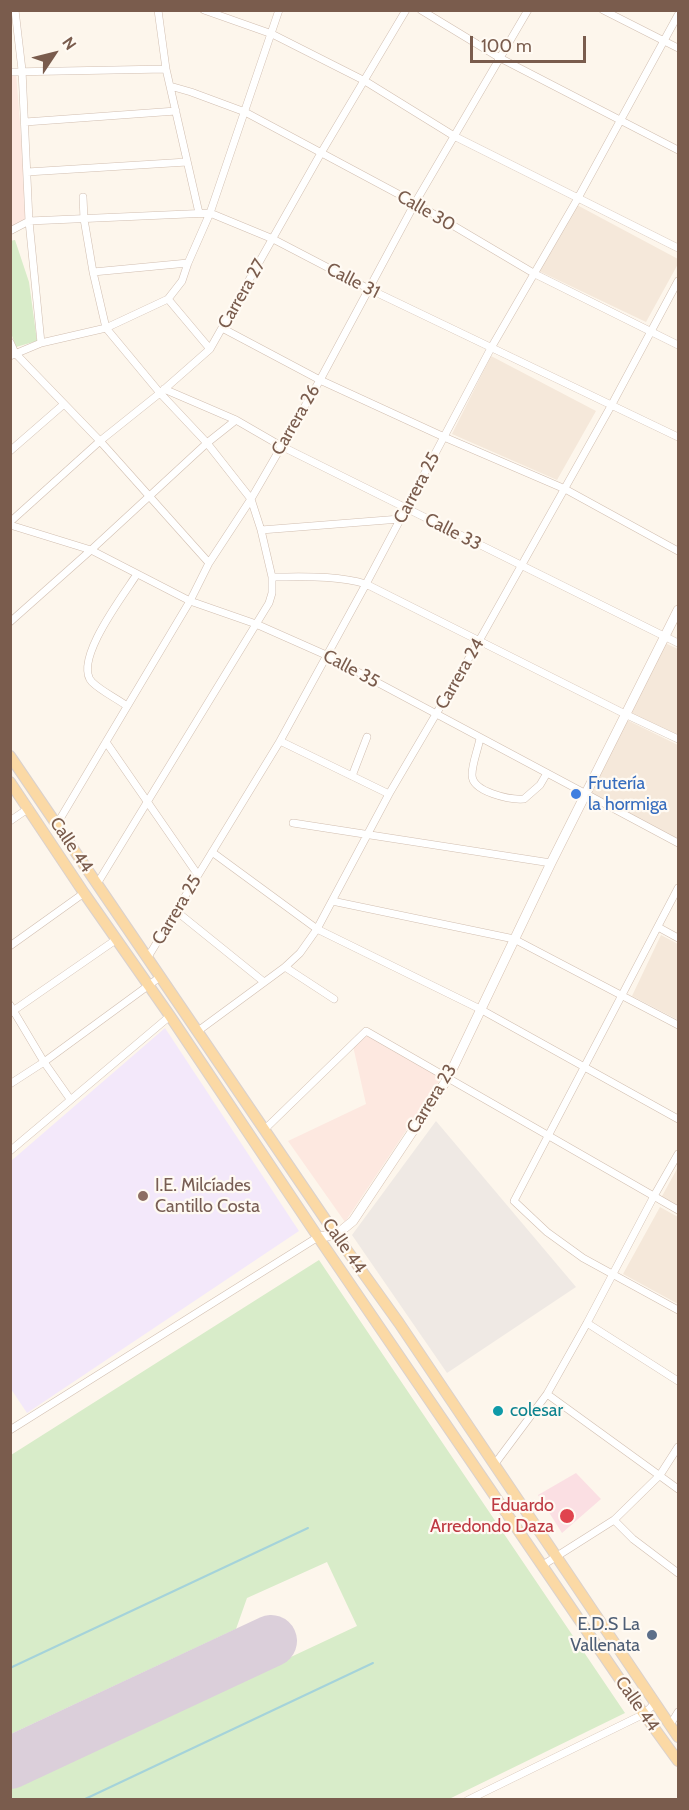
<!DOCTYPE html>
<meta charset="utf-8">
<style>
body{margin:0}
#map{position:relative;width:689px;height:1810px;overflow:hidden;background:#fdf6ec;font-family:Cabin,sans-serif}
canvas{display:block}
.frame{position:absolute;inset:0;border:12px solid #7a5c4d;pointer-events:none}
.north{position:absolute;left:24px;top:24px;width:60px;height:60px;-webkit-text-stroke:4px #fffaf3;paint-order:stroke;rotate:55deg;font-size:16px;font-weight:700;line-height:24px;text-align:center;color:#7a5c4d}
.north::after{content:'';display:block;margin:auto;width:21px;height:27px;background:#7a5c4d;clip-path:polygon(50% 0,100% 100%,50% 72%,0 100%)}
.scale{position:absolute;left:470px;top:36px;width:116px;height:27px;box-sizing:border-box;border:3px solid #7a5c4d;border-top:0;padding-left:8px;font-size:18px;line-height:21px;white-space:nowrap;color:#7a5c4d;-webkit-text-stroke:4px #fffaf3;paint-order:stroke}
</style>
<div id="map">
<canvas width="689" height="1810"></canvas>
<div class="frame"></div>
<div class="north">N</div>
<div class="scale">100 m</div>
</div>
<script>
const ctx = document.querySelector('canvas').getContext('2d');
ctx.lineJoin = 'round';
function paint(path, color) { ctx.fillStyle = color; ctx.fill(path, 'evenodd'); }
function stroke(path, color, width, dash) { ctx.strokeStyle = color; ctx.lineWidth = width; ctx.lineCap = dash ? 'butt' : 'round'; ctx.setLineDash(dash || []); ctx.stroke(path); }
function write(font, color, halo, rows, align = 'center') {
  ctx.font = font + ' Cabin,sans-serif'; ctx.lineWidth = 4.5; ctx.setLineDash([]); ctx.textBaseline = 'middle'; ctx.strokeStyle = halo; ctx.fillStyle = color; for (const [text, x, y, turn = 0] of rows) {
    ctx.save(); ctx.translate(x, y); ctx.rotate((+turn || 0) * Math.PI / 180); ctx.textAlign = isNaN(turn) ? turn : align; if (halo) ctx.strokeText(text, 0, 0); ctx.fillText(text, 0, 0); ctx.restore();
  }
}
paint(new Path2D(`
 M577 205 678 259V264L646 322 539 271Z
 M491 356 596 411 557 480 452 434Z
 M665 643 678 649V737L629 713Z
 M627 720 678 745V841L589 796Z
 M661 935 678 944V1020L632 996Z
 M678 1167V1208L661 1198Z
 M660 1207 678 1217V1304L623 1274Z`), '#f5e8da');
paint(new Path2D(`
 M10 73H16L28 223 11 227Z
 M367 1032 442 1077 345 1222 288 1141 366 1104 353 1046Z`), '#fde8e0');
paint(new Path2D(`
 M436 1121 576 1287 447 1373 352 1235Z`), '#efe9e4');
paint(new Path2D(`
 M165 1028 299 1231 27 1413 11 1389V1161Z`), '#f3e8fa');
paint(new Path2D(`
 M576 1473 601 1499 562 1533 538 1495Z`), '#fbdfe3');
paint(new Path2D(`
 M15 240 29 282 37 341 16 347 11 333 10 241Z
 M319 1260 625 1713 449 1799H11V1788L357 1626 327 1562 247 1598 236 1629 11 1734V1455Z`), '#d8ecc9');
stroke(new Path2D(`
 M10 1668 308 1528
 M83 1800 373 1663`), '#a5d3da', 2);
stroke(new Path2D(`
 M10 1763 271 1641`), '#dbcfda', 52);
const street = new Path2D(`
 M15 10 22 70 29 221 41 343
 M158 10 166 69 199 213
 M204 10 272 34 365 81 454 136 678 248
 M421 10 500 58 678 150
 M603 10 678 48
 M10 72 166 69
 M170 86 191 92 245 112 415 203 535 274 678 345
 M25 122 176 111
 M27 172 187 162
 M83 197 84 219 93 272 106 328 160 393 207 443 251 499 261 530 272 577V593L269 603 97 884
 M10 231 29 221 210 213 273 239 369 289 678 437
 M93 272 188 263
 M168 299 210 349
 M222 328 320 380 444 437 565 489 678 551
 M10 342 15 353 100 441 209 563
 M10 356 41 343 106 328 168 299 182 281 188 263 210 213 279 10
 M164 389 236 420 281 446 678 643
 M10 451 64 404
 M10 522 100 441 160 393 210 349 321 153 406 10
 M10 525 91 550 190 601 256 624 326 655 678 843
 M261 530 400 519
 M272 577C304 577 336 575 366 584L625 714 678 739
 M10 622 91 550 207 443 236 420
 M127 706C116 698 101 691 92 682 72 661 125 593 137 574
 M480 738C478 750 472 763 472 775 472 792 510 800 524 799L540 785 547 773
 M280 741 389 794
 M106 742 198 875
 M352 776 367 737
 M10 821 29 808
 M293 823 551 863
 M57 824 190 601 209 563 251 499 320 380 415 203 528 10
 M212 852 317 929 480 1009 678 1119
 M678 888 514 1201 547 1232 583 1258 678 1310
 M332 901 514 939 678 1025
 M176 911 264 982
 M658 927 678 938
 M10 946 84 893
 M148 957 280 741 366 584 491 348 578 198 678 15
 M285 967 334 999
 M10 1005 44 1062 70 1099
 M10 1013 117 939
 M198 1031 285 967 300 953 317 929 389 794 479 641 611 406 678 281
 M10 1084 44 1062 160 977
 M265 1129 366 1031 678 1210
 M10 1151 170 1016
 M587 1323 678 1381
 M547 1394 678 1489
 M10 1430 318 1237
 M494 1465 547 1394 587 1323 654 1196 678 1154
 M614 1520 633 1539 678 1573
 M543 1565 614 1520 660 1475 678 1447
 M670 1725 678 1712
 M468 1800 644 1714 655 1703`);
const secondary = new Path2D(`
 M318 1237 336 1235 353 1221 448 1078 551 863 678 610`);
const primary = new Path2D(`
 M10 756 336 1235 399 1323 678 1737
 M10 782 84 893 170 1016 318 1237 636 1703 678 1761`);
stroke(street, '#d1beb0', 8);
stroke(secondary, '#d6c0b0', 10);
stroke(primary, '#dad1cd', 12);
stroke(street, '#fff', 7);
stroke(secondary, '#fff', 9);
stroke(primary, '#fbd9a5', 10);
for (const [x, y, r, color] of [
 [576,794,6,"#3f7fe0"],
 [143,1196,6,"#8d6e63"],
 [498,1411,6,"#0f9aa8"],
 [567,1516,8,"#e0444e"],
 [652,1635,6,"#5c6f8a"]
]) { const dot = new Path2D(); dot.arc(x, y, r, 0, 2 * Math.PI); ctx.fillStyle = color; ctx.fill(dot); stroke(dot, '#fffaf3', 2); }
write('18px', '#7a5c4d', '#fffaf3', [
 ["Calle 30",426,211,30],
 ["Calle 31",353,281,27],
 ["Carrera 27",242,294,-60],
 ["Carrera 26",296,420,-60],
 ["Carrera 25",417,488,-62],
 ["Calle 33",453,532,27],
 ["Calle 35",351,669,28],
 ["Carrera 24",460,674,-60],
 ["Calle 44",71,845,56],
 ["Carrera 25",177,910,-59],
 ["Carrera 23",432,1099,-58],
 ["Calle 44",344,1246,55],
 ["Calle 44",637,1704,55]
]);
write('18px', '#366cbe', '#fffaf3', [
 ["Frutería",588,784],
 ["la hormiga",588,805]
], 'left');
write('18px', '#785e54', '#fffaf3', [
 ["I.E. Milcíades",155,1186],
 ["Cantillo Costa",155,1207]
], 'left');
write('18px', '#0d838f', '#fffaf3', [
 ["colesar",510,1411]
], 'left');
write('18px', '#be3a42', '#fffaf3', [
 ["Eduardo",554,1506],
 ["Arredondo Daza",554,1527]
], 'right');
write('18px', '#4e5e75', '#fffaf3', [
 ["E.D.S La",640,1625],
 ["Vallenata",640,1646]
], 'right');
</script>
